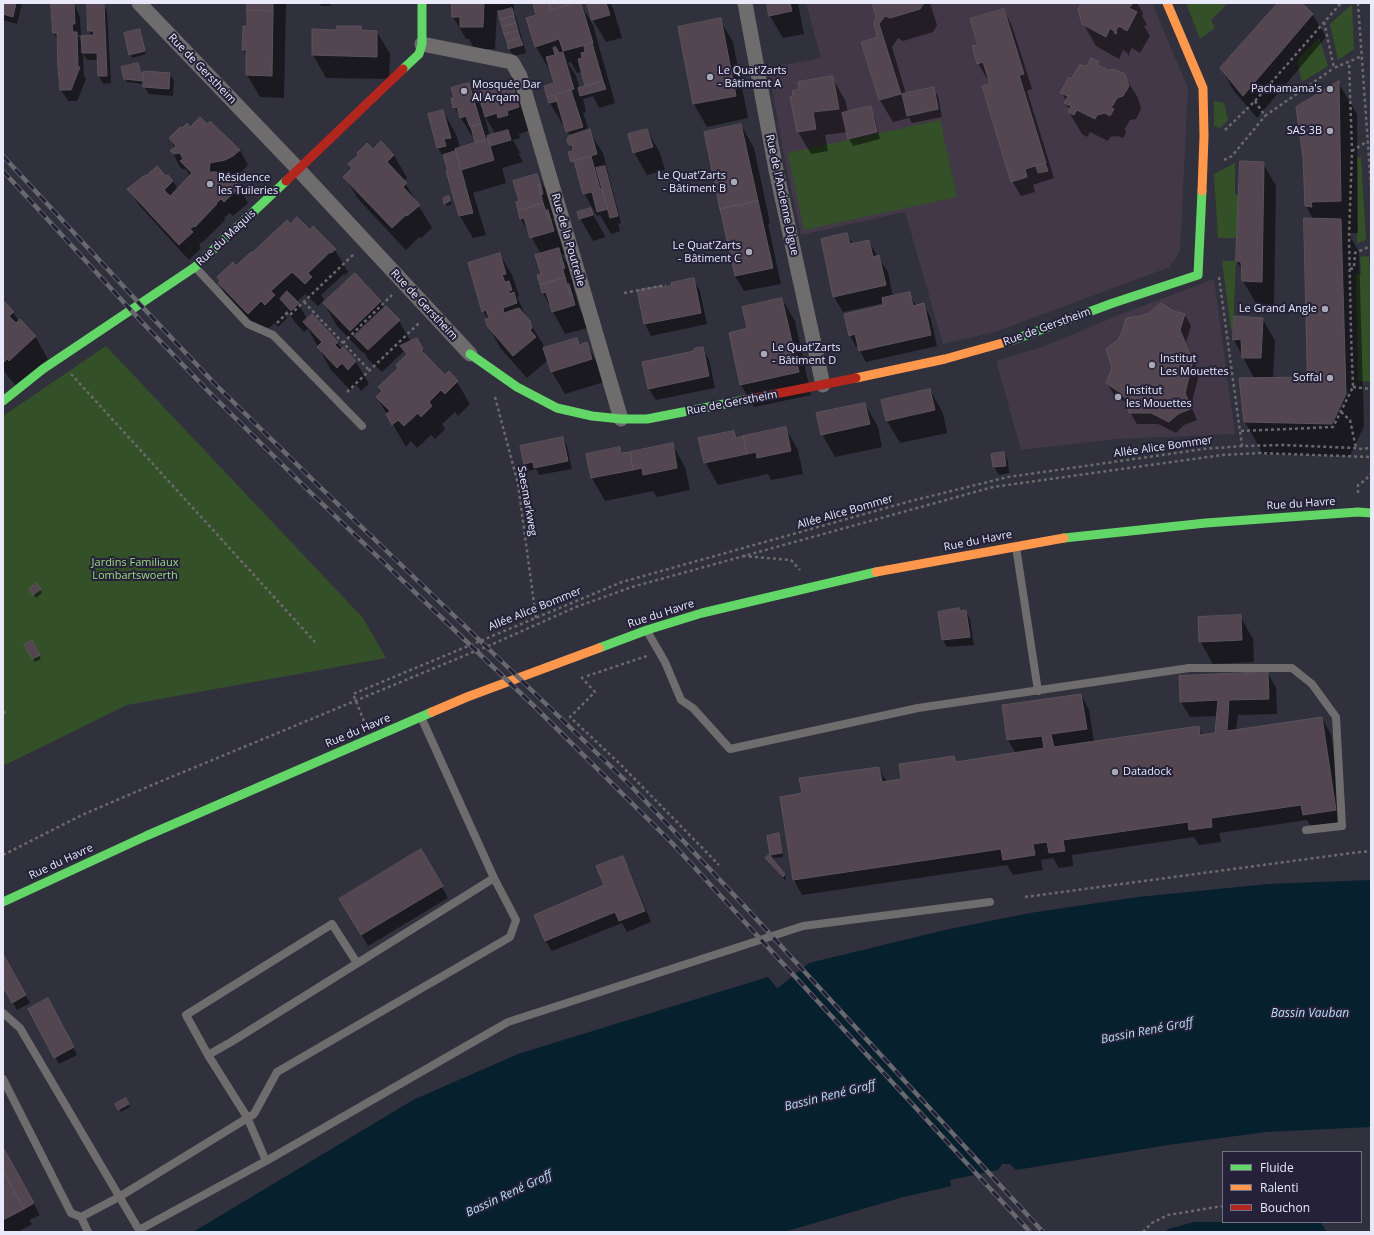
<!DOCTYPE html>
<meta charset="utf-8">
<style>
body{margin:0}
#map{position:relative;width:1374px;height:1235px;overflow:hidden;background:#31303d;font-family:"Open Sans",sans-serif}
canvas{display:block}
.frame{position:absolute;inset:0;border:4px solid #eae9f9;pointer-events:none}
.legend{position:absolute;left:1222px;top:1151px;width:140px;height:72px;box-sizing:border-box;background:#242138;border:1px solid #737185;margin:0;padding:5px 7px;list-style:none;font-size:12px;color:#eae9f9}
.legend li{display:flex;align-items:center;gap:8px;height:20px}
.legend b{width:20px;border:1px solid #737185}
</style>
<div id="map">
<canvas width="1374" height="1235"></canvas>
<div class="frame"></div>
<ul class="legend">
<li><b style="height:5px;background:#63d668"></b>Fluide</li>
<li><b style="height:5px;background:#ff974d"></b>Ralenti</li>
<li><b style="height:5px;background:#b3261e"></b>Bouchon</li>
</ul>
</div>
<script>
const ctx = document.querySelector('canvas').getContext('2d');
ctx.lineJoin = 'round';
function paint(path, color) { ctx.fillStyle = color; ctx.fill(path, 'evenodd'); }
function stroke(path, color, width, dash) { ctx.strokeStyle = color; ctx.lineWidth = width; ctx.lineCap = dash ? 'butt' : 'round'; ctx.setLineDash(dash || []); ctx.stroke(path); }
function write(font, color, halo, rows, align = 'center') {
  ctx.font = font + ' "Open Sans",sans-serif'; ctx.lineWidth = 4; ctx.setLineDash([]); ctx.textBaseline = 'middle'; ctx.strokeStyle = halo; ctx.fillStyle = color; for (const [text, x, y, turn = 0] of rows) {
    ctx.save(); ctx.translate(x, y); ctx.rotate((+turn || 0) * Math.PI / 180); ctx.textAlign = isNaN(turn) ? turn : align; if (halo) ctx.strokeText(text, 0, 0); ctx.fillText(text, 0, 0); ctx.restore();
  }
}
paint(new Path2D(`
 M806 3H1152L1188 88 1180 251 1170 267 995 332 943 344 905 212 801 235 786 166 768 68 821 58Z
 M1214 279 1235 434 1116 439 1021 450 996 361 1042 347 1119 315Z`), '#423847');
paint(new Path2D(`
 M1186 3H1228L1211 20 1215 28 1200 39Z
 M1352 4 1354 49 1338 60 1330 24Z
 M1319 37 1328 66 1302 82 1297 61Z
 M1214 101 1224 103 1228 120 1220 128 1214 126Z
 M940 120 957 197 804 230 788 153Z
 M1361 157 1366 240 1357 243V158Z
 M1235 163V195H1239L1237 238H1218L1214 174Z
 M1369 256 1371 284V382L1358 381 1356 274H1361L1360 257Z
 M1222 261H1236L1233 330 1231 329Z
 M106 346 363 618 386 658 127 705 3 766V416Z`), '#345028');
paint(new Path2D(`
 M1371 880V1127L1266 1132 1168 1145 1016 1170 1010 1164H1002L998 1170 950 1180 951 1186 900 1198 784 1232H193L413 1100 518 1054 768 977 778 988 809 963 945 930 1030 913 1138 897 1268 884Z
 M1194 1222H1309L1321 1223 1327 1232H1165L1168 1229Z`), '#06202e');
paint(new Path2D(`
 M808 961 809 963 777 988 768 977 769 976 778 985Z
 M1000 1170 998 1172 967 1179 965 1177Z`), '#31303d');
paint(new Path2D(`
 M3 3H22L17 24 3 20Z
 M52 3H74L80 17 81 35H76V37H79L82 43 92 36 89 31 103 3 107 11 111 83 103 84 99 76 98 60H87L83 54 84 76 86 79 77 101H68L61 90 58 41 54 33Z
 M248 3H286L284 98 260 97 247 75V57L243 50 244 27H248Z
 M320 3H331V6H321Z
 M453 3H514V10H512L516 17 526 53 514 56 509 49 500 13 508 10H497L495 49H474L469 39H466L453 17Z
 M534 3H582L584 10 593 25 615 103 599 108 593 96 583 99 586 112 583 113 589 131 603 153 621 223 618 224 620 231 611 234 600 215 597 216 584 193 578 172 569 153 573 152 569 144 570 136 565 125H563L550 103 545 87 555 84 550 69H549L536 47 537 15ZM571 62 577 73 582 72 587 87 580 89 576 76 568 63Z
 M588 3H610L613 8 622 38 606 42 593 20Z
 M768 3H798L804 34 783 38 770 16Z
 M873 3H930L937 25 933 32 903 41 898 38 892 47 906 94 933 89 938 96 942 117 912 123 909 118 893 122 880 100 877 17Z
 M1083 3H1137L1143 13 1142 16 1147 25 1144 26 1150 36 1140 53 1132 48 1129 53V56L1127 53 1123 50 1119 59 1096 46 1083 23Z
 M1279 3H1301L1313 15 1326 37 1257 118 1234 91 1221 68Z
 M1004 10 1012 26 1032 89 1027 91 1054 178 1033 185 1035 192 1021 196 1012 181 989 78 987 79 978 63Z
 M720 20 733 42 748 118 707 127 694 104 679 28Z
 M360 27 362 31 377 32 390 54 389 79 326 78 313 55V30L338 31Z
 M139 30 146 54 132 58 130 54Z
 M1098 63 1101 68 1108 71 1124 75 1138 98 1141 109 1136 119 1130 120 1125 129 1126 133 1123 138 1118 136 1110 137 1108 141 1090 132 1087 137 1082 134 1069 112 1070 110 1065 103 1066 101 1062 93 1084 67Z
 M138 64 141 74H170L174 81 173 96 149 94 144 87V84L127 82 125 79Z
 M832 77 845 100 848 113 870 108 874 115 880 139 853 146 849 139 847 132 825 135 828 151 811 154 798 132 794 97Z
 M1338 82 1357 114 1358 233H1348L1359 252 1364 426 1350 456 1263 454 1245 422 1254 378 1234 340 1262 318 1275 341 1273 378H1308L1313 219 1306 206Z
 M512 83 525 106 531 130 519 134 520 138 513 140 521 154 518 153 523 162 502 168 506 183 473 193 486 235 473 238 460 216 447 172 449 171 447 164 438 148 429 115 443 111 456 134 460 148 477 144 454 107 455 98 469 84 482 108ZM485 116 496 135 490 137Z
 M206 125 240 150 248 165 241 172 229 176 239 187 248 203 233 216 230 213 224 218 225 220 204 241H203L199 245 201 248 189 260 138 204 129 189 166 178 173 181 178 190 191 177 186 169H183L180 167 172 151 175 148 170 138 190 129Z
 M741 125 754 148 770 223 768 224 781 284 744 291 735 276 705 133Z
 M647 130 660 153 665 170 647 175 634 152Z
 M373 150 394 155 407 178 404 181 432 228 421 238 419 237 406 250 358 199 345 177 353 169 350 164 359 155Z
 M1241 162 1263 163 1276 186 1274 305 1256 303 1243 281 1242 271 1237 261Z
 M537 175 550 197 556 217 553 218 558 234 563 243 566 254 562 255 572 272 574 282H572L580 310 585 318 588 328 565 334 543 293 541 254 521 219 520 201Z
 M449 197 452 204 447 206 445 203Z
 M590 209 603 232 605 237 593 241 580 218Z
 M290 225 310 231 335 250 348 272 345 275 344 274 321 295 324 300 318 306 305 294 297 302 308 320 337 342 342 350 343 349 356 362 369 384 361 391 356 385 350 390 331 370 308 329 304 332 294 321 287 310 284 313 287 318 278 327 275 323 261 335 232 306 219 283 236 267Z
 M847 234 853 245 868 241 888 272 893 297 909 293 916 306 923 304 930 316 937 346 866 362 860 351 859 346 856 347 850 335 885 305 884 303 843 312 834 297 822 240Z
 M500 254 513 277 519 296 517 297 527 319 543 344 544 349 576 339 580 345 586 343 599 366 604 382 565 394 552 372 548 360 527 378 501 349 488 326V319L483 311Z
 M693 280 700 291 707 324 651 336 645 324 638 291 659 287 660 289Z
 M782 299 795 321 811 395 754 407 741 385 730 333 748 329Z
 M3 301 13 312 19 322 35 336 48 359 16 385 8 377 3 369Z
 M380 301 385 309 386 307 399 321 411 342 416 339 428 359 445 376 457 382 470 404 458 416 455 412 442 424 445 429 435 439 431 435 417 448 411 441 406 447 377 397 382 393 379 388 399 368 407 356 404 351 382 372 368 359 364 352 363 353 337 326 324 303Z
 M1173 312 1185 315 1191 326 1186 342 1199 374 1191 406 1197 420 1184 425 1176 433 1158 424H1137L1130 412 1127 403 1114 395 1107 383Z
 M702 348 709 360 715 388 656 400 649 389 695 352Z
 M930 390 943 413 947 433 900 443 887 421Z
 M865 404 878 427 882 447 835 457 822 434Z
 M785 428 798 450 803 474 771 480 768 474 718 485 705 462 733 432 737 438Z
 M563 438 567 446 572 469 539 475 536 469 529 471 525 463Z
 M672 444 685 467 690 490 657 497 653 491 605 501 592 478 587 454 620 448 623 454Z
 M1004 453 1008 461 1009 473 999 475 994 467 992 455Z
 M40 590 42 593 36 598 32 592Z
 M959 609 960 612 966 611 970 619 974 645 947 647 943 640 940 613Z
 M1240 616 1253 639 1254 662 1213 664 1200 641Z
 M31 642 41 659 35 662 25 645Z
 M1268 673 1276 688 1277 714 1238 715 1236 731 1322 718 1331 734 1344 826 1313 830 1307 820 1219 833 1221 842 1199 845 1194 837 1072 855 1073 866 1059 868 1053 858 1041 860 1043 870 1013 875 1007 865 802 895 794 880 803 794 878 768 887 782 902 780 954 757 957 763 1016 754 1008 740 1003 706 1081 695 1089 710 1094 742 1198 727 1203 735 1216 734 1218 716 1190 717 1181 702Z
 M778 835 780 838 783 857 773 858 771 855 768 837Z
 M421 850 448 898 368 946 341 899Z
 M622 858 629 869 651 922 627 932 622 923 552 951 545 940 606 886Z
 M768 862 784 875 786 878 785 880Z
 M3 956 30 1003 17 1010 3 985Z
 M52 1007 77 1055 59 1064 55 1057Z
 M126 1100 130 1107 121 1112 116 1104Z
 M3 1149 40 1215 29 1220 32 1224 18 1232H3Z`), '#0007');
const building = new Path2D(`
 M3 3H16L13 17 3 14Z
 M51 3H71V4H74L75 24H72L73 32H77L78 67H80L71 90H60L58 67 57 33H53Z
 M87 3H104L107 76H98L97 53H82L81 36 94 35 93 31H88Z
 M247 3H273V11L247 10Z
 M452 3H484L483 27H460V17H452Z
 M533 3H549L551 10 574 3H581L593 43 563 51 559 39 535 47 526 18 536 15Z
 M549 3H574L551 10Z
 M587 3H606L610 15 592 20Z
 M767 3H790L792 11 769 16Z
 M872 3H924L920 9 890 18 885 16 879 24 901 94 879 100 861 42 877 37 874 24 876 17Z
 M1082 3H1133L1129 8 1137 12 1127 31 1119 26 1116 30 1117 33 1115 34 1114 31 1110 28 1106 37 1082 24 1078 10Z
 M1278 3H1302L1313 14 1243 96 1220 68Z
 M512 8 514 16 500 20 498 12Z
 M1004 9 1024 74 1019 75 1046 163 1025 169 1027 177 1011 182 982 86 990 84 983 62 977 64 972 46 978 45 970 19Z
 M247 10 273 11 272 76 246 75V50H242L243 26H247Z
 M514 16 516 23 502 27 500 20Z
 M721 18 736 96 693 104 678 27Z
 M516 23 518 31 504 34 502 27Z
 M337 26H361V30L377 31V57L312 55V29L337 30Z
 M140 29 145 51 129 55 124 33Z
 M518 31 520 38 507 42 504 34Z
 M520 38 523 45 508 49 507 42Z
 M592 43 603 81 585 86 578 59 582 58 581 53 585 52 584 46Z
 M556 47 559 53 563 52 574 89 547 97 544 86 554 83 546 57 555 55 553 48Z
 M1091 58 1099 62 1098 65 1108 70 1114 69 1125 74 1129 86 1123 96 1117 98 1111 108 1114 109 1110 116 1105 113 1097 115 1095 119 1077 110 1074 115 1068 112 1071 106 1064 103 1068 96 1060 93 1069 77 1071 79 1080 64 1084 66 1088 65Z
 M138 63 141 73H144L143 81 124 79 121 67Z
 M144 71 170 73 169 89 143 87Z
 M833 76 839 109 813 112 816 129 797 132 790 97 793 96 792 91 799 89 798 82Z
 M603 81 606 89 580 96 578 88Z
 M1339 81 1341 201 1311 202 1312 207 1305 206 1303 158 1296 107Z
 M512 82 519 107 507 111 508 115 498 118 497 113 485 117 478 92Z
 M469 83 481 124 470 127 466 116 460 118 457 107 453 108 451 98H454L451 88Z
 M934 87 938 109 907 116 902 94Z
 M571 90 583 127 566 132 555 95Z
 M555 95 557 101 549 103 547 97Z
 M871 106 877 132 848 139 842 113Z
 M443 110 451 138 444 139 446 146 437 148 428 114Z
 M200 117 207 124 210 121 240 150 233 156 225 160 210 163 209 172H217L222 177 226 173 240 187 224 202 221 199 216 203 217 204 195 227 194 226 190 229 193 232 179 245 127 189 141 178 146 175V176L157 166 166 176 168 175 173 181 164 190 170 196 192 173 180 161 183 159 180 153 174 154 170 151 176 146 169 138 180 127 182 128 187 123 190 127Z
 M481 124 486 140 475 143 471 127Z
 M741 124 758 201 720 209 704 132Z
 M590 129 597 154 571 162 568 152 573 151 572 146 568 144 567 139 568 137H569V136Z
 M647 129 653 147 633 153 628 134Z
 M508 130 511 140 490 146 487 136Z
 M488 139 494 160 461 170 455 149Z
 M381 141 394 155 387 162 407 183 403 187 420 205 407 216 406 215 392 228 343 177 352 168 348 164 358 155 357 153 367 143 373 149Z
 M456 151 473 213 459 216 446 171H448L443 155Z
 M591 156 600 189H602L608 209 597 212 592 192 583 194 574 161Z
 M1240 161 1264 162 1262 282 1242 281 1241 262 1236 261Z
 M1045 163 1048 171 1038 173 1036 166Z
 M605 166 618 216 610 218 596 168Z
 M537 174 541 185H539L543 203 518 211 516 202 519 201 513 181Z
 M539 185H541L543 194 541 195Z
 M449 196 450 201 444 204 443 198Z
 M758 201 773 268 735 276 720 209Z
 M543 203 549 220H551L554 231 530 238 524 218 520 219 518 211Z
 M591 208 593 215 579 219 577 212Z
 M548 210 551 220H549L546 211Z
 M297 217 310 230 313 226 336 249 331 253 330 252 308 273 312 277 305 284 292 272 271 291 275 295 265 305 261 301 248 314 218 283 220 281 217 277 233 262 236 266 251 252 252 253 287 220 290 224Z
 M1304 218 1341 219 1346 394 1332 424 1244 422 1239 378 1307 377Z
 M847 233 850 244 869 240 873 257 879 255 886 285 833 297 821 239Z
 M559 248 562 259 560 260 565 277 540 285 537 275 541 274 535 255Z
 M500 253 506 274 502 275 505 282 509 281 512 290 509 291V294L514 292 517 303 503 308 504 313 519 308 530 321 532 328 530 330 536 337 513 356 487 326 485 319 489 318 486 310 482 312 468 263Z
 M562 259 565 268 563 269 560 260Z
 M355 273 381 301 350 331 323 303Z
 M565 277 570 295 572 294 575 305 552 312 546 292 542 293 540 285Z
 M694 278 701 313 644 324 637 290 660 286V288L672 285 671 283Z
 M569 284 572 294 570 295 567 285Z
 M287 291 299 303 291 311 280 299Z
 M910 292 913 306 924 303 931 335 859 351 855 334 849 336 844 314 883 305 882 298Z
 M782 298 799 372 740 385 729 333 747 328 742 307Z
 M3 300 14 312 9 316 16 323 20 319 36 336 9 361 7 359 3 363Z
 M1161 303 1174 311 1185 314 1180 330 1193 361 1185 393 1192 408 1178 414 1169 422 1151 413H1129L1125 398 1119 392 1106 383 1112 368 1106 349 1118 340 1122 332 1126 318 1141 316 1149 313Z
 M386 306 400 320 368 350 354 336Z
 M312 314 338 342 335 345 340 350 343 347 356 361 348 370 342 363 337 368 317 347 322 342 303 322Z
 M1234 316 1263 318 1261 358H1242L1241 339 1233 340Z
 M417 338 423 349 421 350 445 375 449 371 458 381 445 394 441 390 429 402 432 406 421 417 418 413 404 426 398 420 392 425 386 414 390 411 376 397 382 391 378 387 398 368 396 365 407 354 400 346Z
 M577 338 579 345 587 342 592 359 551 372 543 348Z
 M703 347 709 376 648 389 642 362 694 351V349Z
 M930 389 935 410 886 421 881 400Z
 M865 403 870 424 821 435 816 413Z
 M786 427 791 451 757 458 756 452 747 454 743 436Z
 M734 431 736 438 743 436 747 454 704 463 698 438Z
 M563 437 568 461 534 468 533 462 524 464 520 446Z
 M673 443 677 468 643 475 642 468 633 470 630 452Z
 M620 447 621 453 630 452 633 470 591 478 586 454Z
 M1004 452 1006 466 993 467 991 454Z
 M36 583 41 589 33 595 29 589Z
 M959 608 960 611 966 610 970 637 942 640 938 612Z
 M1241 615 1242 640 1199 642 1198 617Z
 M32 640 40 655 32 659 24 645Z
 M1268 672 1269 699 1229 700 1227 731 1322 717 1336 810 1303 815 1301 805 1211 818 1212 827 1189 830 1188 822 1063 840 1065 851 1049 853 1047 842 1033 844 1035 855 1003 860 1001 849 793 880 780 797 802 793 799 778 879 767 882 782 901 779 899 764 954 756 956 762 1044 748 1042 736 1007 740 1002 705 1081 694 1087 729 1051 734 1054 747 1199 726 1200 735 1215 733 1218 700 1180 702 1179 676Z
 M779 833 782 853 770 855 767 836Z
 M421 849 443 886 361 935 339 899Z
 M769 855 785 874 783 877 765 858Z
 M623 856 645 911 619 921 615 912 545 941 534 915 604 885 596 866Z
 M3 954 26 995 12 1003 3 987Z
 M48 998 74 1047 54 1058 28 1009Z
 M126 1098 129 1104 118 1110 115 1104Z
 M3 1147 34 1203 24 1209 3 1170Z
 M3 1170 24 1209 3 1220Z`);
paint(building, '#544651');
stroke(building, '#59535a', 1);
stroke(new Path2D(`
 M1358 3 1371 187
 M1324 22 1334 68 1362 56
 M1255 101 1265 116 1334 68
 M1225 130 1255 101 1341 3
 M1352 151 1368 141
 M1224 160 1232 156 1265 116
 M1350 269 1354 268 1355 253 1371 246
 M1219 277 1242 446
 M624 293 666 285
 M304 302 369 370
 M277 323 288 312 291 314 354 254
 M343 343 392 295
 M71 374 315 642
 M1353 387 1371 389
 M347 392 419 323
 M495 397 518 484 536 618
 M1341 412 1350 420 1356 448
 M1241 431 1333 427 1353 387 1351 335 1349 236 1352 151 1349 62
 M1358 493V485L1364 481 1371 474
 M743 556 791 560 800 570
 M587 676 647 656
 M583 677 582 678 595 692 570 717 620 764 719 865
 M3 713 6 712
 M364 721 353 694 622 582 911 501 1008 477 1204 449 1242 446 1282 445 1356 448 1360 449 1371 448
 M3 855 82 815 152 785 495 643 576 607 632 587 993 487 1222 455 1260 453 1371 457
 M1025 897 1352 853 1371 851
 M1143 1232 1152 1223 1168 1215 1223 1206`), '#6c696d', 2.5, [3, 3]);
stroke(new Path2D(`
 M196 268 248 324 273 335 362 426
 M1016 547 1038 691
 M647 631 665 662 681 700 693 708 730 749 918 708 1189 668H1292L1312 684 1336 717 1342 826 1306 830
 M421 717 494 878
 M357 963 332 924 186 1015 208 1055 247 1117 266 1161 508 1022 803 926 990 902
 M3 1013 20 1028 139 1230 266 1161
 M3 1079 71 1213 81 1217 119 1197 254 1114 277 1072 510 937 516 920 494 878 231 1042 208 1055
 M81 1217 88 1232`), '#6f6c6d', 8);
stroke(new Path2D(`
 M139 3 298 169 470 354
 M745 3 776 170 823 385
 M422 44 512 62 520 76 621 419`), '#6f6c6d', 15);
stroke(new Path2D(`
 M403 69 419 54 422 44V3
 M1013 340 1113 303 1198 275 1202 191
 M470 354 517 387 557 408 592 416 621 419H647L745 400
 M3 401 43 369 195 267 286 181
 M1064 538 1206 523 1358 512 1371 513
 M599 648 647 630 702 613 876 572
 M3 902 146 836 432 712`), '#63d668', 9);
stroke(new Path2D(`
 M1167 3 1203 88 1204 136 1202 191
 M856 378 945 359 1013 340
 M876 572 1064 538
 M432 712 467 697 599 648`), '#ff974d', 9);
stroke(new Path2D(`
 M286 181 403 69
 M745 400 856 378`), '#b3261e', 9);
const rail = new Path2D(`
 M3 156 149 314 216 385 319 486 546 704 632 787 674 831 749 911 1043 1232
 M3 171 140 320 208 391 311 493 534 706 672 843 1030 1232`);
stroke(rail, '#6a686f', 4.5);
stroke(rail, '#242138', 3, [9]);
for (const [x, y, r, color] of [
 [710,77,4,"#a9a8b7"],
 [1330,89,4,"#a9a8b7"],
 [464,91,4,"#a9a8b7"],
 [1330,131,4,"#a9a8b7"],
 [734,182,4,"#a9a8b7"],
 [210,184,4,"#a9a8b7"],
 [749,252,4,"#a9a8b7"],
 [1325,309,4,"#a9a8b7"],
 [764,354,4,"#a9a8b7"],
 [1152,365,4,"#a9a8b7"],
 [1330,378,4,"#a9a8b7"],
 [1118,397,4,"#a9a8b7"],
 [1115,772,4,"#a9a8b7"]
]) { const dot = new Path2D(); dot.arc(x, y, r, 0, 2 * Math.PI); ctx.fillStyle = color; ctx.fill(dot); stroke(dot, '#242138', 1.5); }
write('11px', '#eae9f9', '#242138', [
 ["Rue de Gerstheim",202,69,46],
 ["Rue de l'Ancienne Digue",782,195,78],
 ["Rue du Maquis",226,238,-43],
 ["Rue de la Poutrelle",568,240,74],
 ["Rue de Gerstheim",424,305,47],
 ["Rue de Gerstheim",1047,327,-20],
 ["Rue de Gerstheim",732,403,-11],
 ["Allée Alice Bommer",1163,447,-8],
 ["Saesmarkweg",527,501,80],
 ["Rue du Havre",1301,504,-4],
 ["Allée Alice Bommer",845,512,-16],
 ["Rue du Havre",978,541,-11],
 ["Allée Alice Bommer",535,609,-22],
 ["Rue du Havre",661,614,-18],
 ["Rue du Havre",358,731,-23],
 ["Rue du Havre",61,862,-25]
]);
write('11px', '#eae9f9', '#242138', [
 ["Le Quat'Zarts",718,71],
 ["- Bâtiment A",718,84],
 ["Mosquée Dar",472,85],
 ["Al Arqam",472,98],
 ["Pachamama's",1322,89,"right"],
 ["SAS 3B",1322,131,"right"],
 ["Le Quat'Zarts",726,176,"right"],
 ["- Bâtiment B",726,189,"right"],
 ["Résidence",218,178],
 ["les Tuileries",218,191],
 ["Le Quat'Zarts",741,246,"right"],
 ["- Bâtiment C",741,259,"right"],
 ["Le Grand Angle",1317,309,"right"],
 ["Le Quat'Zarts",772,348],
 ["- Bâtiment D",772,361],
 ["Institut",1160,359],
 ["Les Mouettes",1160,372],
 ["Soffal",1322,378,"right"],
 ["Institut",1126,391],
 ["les Mouettes",1126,404],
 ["Datadock",1123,772]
], 'left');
write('11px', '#9ddb7f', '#242138', [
 ["Jardins Familiaux",135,563],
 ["Lombartswoerth",135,576]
]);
write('italic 12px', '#b4dff7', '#242138', [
 ["Bassin Vauban",1310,1014],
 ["Bassin René Graff",1147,1031,-11],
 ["Bassin René Graff",830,1096,-14],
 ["Bassin René Graff",509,1194,-25]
]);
</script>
